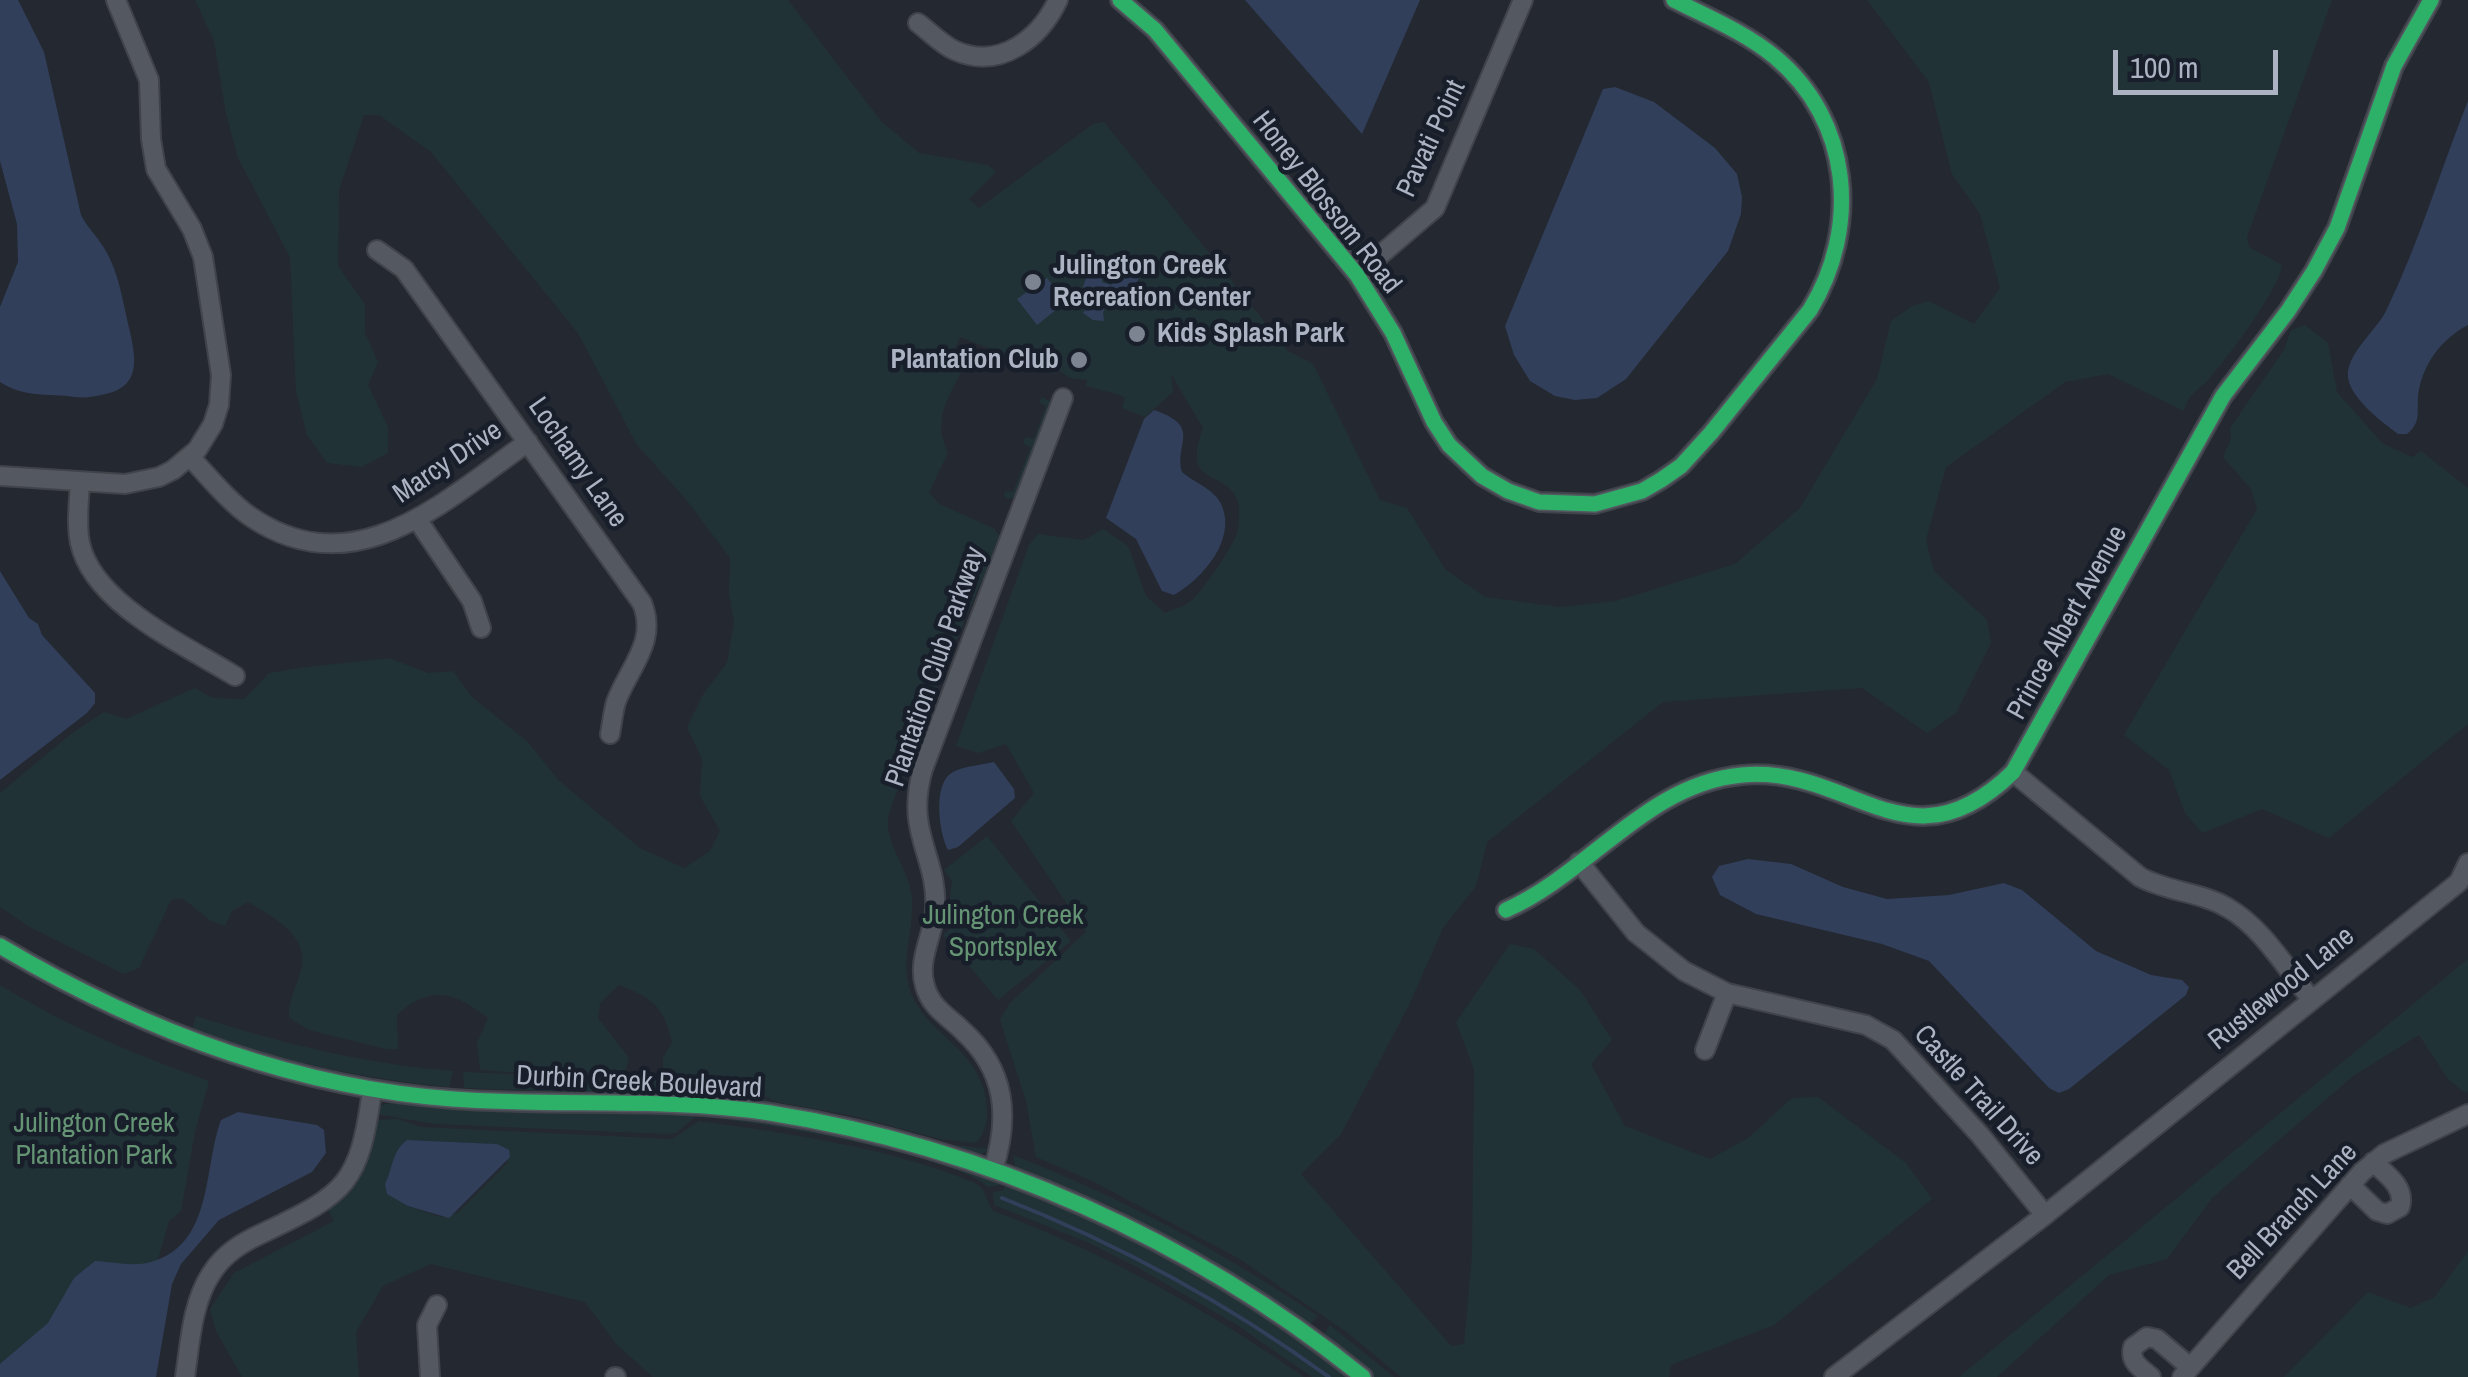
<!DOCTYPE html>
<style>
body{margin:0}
#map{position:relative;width:2468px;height:1377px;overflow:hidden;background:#242831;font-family:"Archivo Narrow",sans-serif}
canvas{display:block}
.scale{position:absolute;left:2113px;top:50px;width:165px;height:45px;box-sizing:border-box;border:5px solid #acb4c4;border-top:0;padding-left:12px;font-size:30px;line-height:35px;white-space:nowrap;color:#acb4c4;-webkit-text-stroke:8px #181f2b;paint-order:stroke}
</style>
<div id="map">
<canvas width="2468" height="1377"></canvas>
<div class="scale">100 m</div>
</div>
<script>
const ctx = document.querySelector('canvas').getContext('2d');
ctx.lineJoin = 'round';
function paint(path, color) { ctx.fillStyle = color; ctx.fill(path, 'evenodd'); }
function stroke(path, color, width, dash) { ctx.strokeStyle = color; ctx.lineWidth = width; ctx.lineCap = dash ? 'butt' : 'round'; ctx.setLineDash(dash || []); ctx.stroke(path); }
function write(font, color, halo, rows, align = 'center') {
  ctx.font = font + ' "Archivo Narrow",sans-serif'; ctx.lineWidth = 9; ctx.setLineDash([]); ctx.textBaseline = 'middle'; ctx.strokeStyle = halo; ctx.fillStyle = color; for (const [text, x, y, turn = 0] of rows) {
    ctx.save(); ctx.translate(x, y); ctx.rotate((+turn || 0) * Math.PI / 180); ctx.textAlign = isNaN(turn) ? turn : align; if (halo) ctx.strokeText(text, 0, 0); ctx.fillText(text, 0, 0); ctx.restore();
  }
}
paint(new Path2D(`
 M195 0H788L881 121 919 153 988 165 996 172 969 199 979 208 1093 124 1104 122 1288 351 1313 364 1380 500 1407 508 1445 569 1485 597 1559 607 1616 601 1735 564 1800 508 1877 379 1891 321 1912 306 1929 301 1974 324 2000 288 1980 214 1952 174 1929 82 1867 0H2332L2247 237 2249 247 2282 265C2280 288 2226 360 2208 380 2195 394 2190 391 2184 411L2108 374 2065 382 1946 467 1926 540 1934 571 1987 620 1991 643 1956 713 1927 733 1862 688 1663 702 1487 842 1476 886 1443 928 1409 1005 1341 1134 1301 1174 1451 1346 1464 1344 1472 1256 1474 1069 1456 1022 1510 944 1534 949 1580 990 1612 1040 1591 1064 1625 1126 1710 1159 1748 1138 1792 1098 1818 1097 1906 1163 1932 1199 1774 1325 1671 1365 1669 1377H1401L1348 1333 1238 1258 1092 1181 1036 1157 1026 1101 1000 1020 1009 1004 1086 932 1011 821 1034 793 1006 744 978 753 956 746 1029 545 1038 534 1084 540 1103 529 1128 546 1146 596 1165 613C1174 609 1187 606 1193 599 1205 587 1231 549 1237 534 1239 527 1240 509 1238 502 1227 467 1180 490 1203 428L1171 374 1173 392 1145 417 1122 408 1125 398 1120 395 1086 386 1087 380 1070 378 1057 369 1055 374 1041 369 1042 363 1021 356 1019 360 960 337 955 348 962 352 958 369 961 372C946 402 933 420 948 453L929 492 939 504 995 529 1000 537C966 619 928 700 900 784 896 796 886 815 888 827 891 852 911 875 912 899 914 927 902 954 908 983 920 1038 988 1045 987 1115 986 1127 984 1134 976 1143L940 1139 854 1116 777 1102 745 1087 663 1076V1058L672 1042C664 1007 653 998 619 985L600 1003 598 1018 629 1058 625 1073 537 1074 480 1070 477 1043 488 1018C455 992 430 984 397 1015L398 1049H386L309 1030 289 1018C288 998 299 984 302 964 307 934 270 915 248 902L232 911 225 926 211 921 182 898 171 900 139 968 124 974 28 926 0 907V793L71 734 104 712 126 719 195 688 212 698 244 699 269 673 307 667 389 658 428 673 453 671 472 697 528 742 558 780 640 848 684 868 710 851 720 831 700 796 702 759 687 727 704 693 727 663 734 622 729 593 730 558 685 498 637 445 578 333 431 152 379 115H364L339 190 338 266 365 304V333L378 362 368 385 388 427V453L362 467 327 463 307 435 296 391 290 257 238 158 226 114 214 41Z
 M2305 325 2328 343 2337 392 2382 443 2412 457 2421 451 2468 488V724L2329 838 2262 809 2202 833 2185 813 2169 770 2124 735 2257 509 2251 489 2223 457 2231 439 2230 428 2284 350 2291 330Z
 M1042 397 1052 402 1019 497 1008 499 1004 496 1005 491 1013 492 1031 447 1023 444 1025 437 1034 439 1046 406 1039 402Z
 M987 836 1071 941 998 1000 943 935 950 929 947 924 952 881 944 870Z
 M2468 959V1092L2465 1093 2448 1079 2419 1035 2353 1076 2212 1198 2167 1259 2109 1275 1997 1377H1959Z
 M0 985C66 1026 136 1055 209 1081L195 1132 181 1211 169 1221 125 1377H0Z
 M196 1016C280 1043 364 1064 453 1071L449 1087C361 1079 276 1059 192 1031Z
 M463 1072 639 1079 637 1090 626 1094 464 1088Z
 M648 1079 746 1090 774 1104 848 1118 941 1143 989 1149 977 1157 649 1095Z
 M395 1101 721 1113 840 1133 899 1148 1003 1181 1001 1185 988 1187C959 1156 744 1118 695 1117L676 1133 666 1134 435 1124 377 1114 381 1106Z
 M398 1119 421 1127 672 1139 699 1121C792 1134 888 1147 975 1183L982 1188 992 1210C1110 1256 1200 1305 1304 1377H653L616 1344 585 1302 431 1264 383 1286 356 1332 359 1377H242L216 1331 210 1309 234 1273 334 1221 328 1210C357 1184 369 1158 376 1120ZM407 1140 497 1144 508 1162 457 1213 441 1217 408 1206 385 1184Z
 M1013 1155C1124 1199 1220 1250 1318 1316L1309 1326 1140 1227 1120 1210 1019 1168 1015 1166Z
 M1007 1182 1131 1236 1239 1297 1353 1377H1312L1237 1325 1137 1267 1087 1242 994 1205 993 1193 1003 1190Z
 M2468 1251V1377H2284L2368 1292 2411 1308 2435 1297Z
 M1330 1325 1394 1377H1372L1323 1336Z`), '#213236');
paint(new Path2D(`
 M0 0H18L44 52 81 215C88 229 100 239 107 253 118 273 122 297 127 319 134 350 146 386 105 394 94 397 85 398 74 397 48 393 24 398 0 382V307L18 262 17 224 0 161Z
 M1245 0H1420L1362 134Z
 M1615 87 1654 102 1715 148 1737 174 1742 197 1741 214 1728 251 1626 379 1597 398 1575 400 1555 396 1530 381 1514 355 1505 326 1603 89Z
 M2468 101V325C2441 339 2421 366 2418 397 2417 413 2421 423 2407 434H2398C2382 422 2350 398 2348 377 2346 354 2376 331 2386 311 2419 243 2440 171 2468 101Z
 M1123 261 1136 266 1134 274 1139 277 1136 286H1129L1133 291 1130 300 1117 301 1115 305 1107 303 1103 312 1104 321 1093 320 1083 313 1093 299 1083 287 1088 273 1092 274 1095 269 1103 272 1102 282 1111 285 1115 280 1112 274 1115 267 1119 268Z
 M1047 278 1066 302 1037 325 1017 299Z
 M1154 410C1203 427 1174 443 1182 472 1193 482 1212 488 1220 502 1239 537 1203 579 1174 595L1162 591 1136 539 1106 518 1144 419Z
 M0 571 29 618 38 624 42 635 95 693V703L87 713 0 780Z
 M994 762 1014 789 1015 798 958 847 948 850C939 833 932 783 953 772 964 766 981 765 994 762Z
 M1748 859 1791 864 1843 887 1887 899 1949 895 2004 883 2022 890 2096 951 2151 975 2182 980 2189 987 2186 995 2069 1089 2059 1093 2049 1088 1929 961 1882 944 1756 914 1720 895 1712 877 1719 866Z
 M238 1112 317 1125 324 1130 326 1153 312 1172 219 1220 181 1264 172 1284 156 1377H0V1364L48 1323 74 1278 95 1261C112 1262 135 1267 151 1262 214 1244 203 1168 221 1120Z
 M407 1140 497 1144 509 1150 510 1157 449 1218 408 1206 387 1194 385 1184C393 1168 392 1151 407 1140Z`), '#313f5a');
stroke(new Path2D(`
 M1002 1198C1119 1244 1227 1303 1329 1377`), '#313f5a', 4);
const minor = new Path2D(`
 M1120 0 1155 30 1357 275 1393 333 1434 422 1449 445 1482 476 1508 491 1539 502 1595 504 1642 491 1661 480 1681 466 1711 433 1810 310C1860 228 1852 121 1775 57 1746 33 1708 17 1674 0
 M918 23C930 32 942 45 956 51 1001 70 1040 38 1058 0
 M377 250 404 269 642 603C658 642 629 667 616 702 613 712 612 724 610 734
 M1357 275 1435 208 1523 0
 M190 457C209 477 228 501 251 517 356 588 445 500 528 442
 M0 476 125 484 159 477 173 470 197 450 213 424 219 405 221 375 203 257 192 229 156 169 151 139 149 80 116 0
 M80 482C79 502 76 523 80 543 93 604 185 645 235 676
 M417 519 472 601 481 628
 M2013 772 2140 877C2168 892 2201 892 2228 908 2262 927 2287 970 2312 1000
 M1579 862 1636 933 1684 971 1727 993 1866 1025 1893 1040 1980 1135 2045 1215 2459 882 2468 863
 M1506 910C1590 873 1646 784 1742 775 1852 765 1908 874 2013 772L2223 396 2288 311 2314 271 2337 228 2394 66 2431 0
 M0 946C140 1029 290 1087 453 1099 559 1107 664 1097 770 1113 986 1147 1193 1240 1363 1377
 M1705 1050 1727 993
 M993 1170C1010 1117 1006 1070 963 1031 948 1016 931 1008 925 986 917 960 933 936 935 911 939 856 904 834 923 769L1063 398
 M2350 1185 2377 1211 2387 1214 2400 1207C2406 1187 2386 1174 2373 1162
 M185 1377C190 1343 192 1303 211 1274 224 1253 243 1242 265 1232 347 1193 359 1184 372 1091
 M430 1377 427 1325 437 1305
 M615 1377H616
 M1834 1377 2045 1215
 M2151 1377C2141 1368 2129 1362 2133 1347L2147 1337 2157 1339 2190 1367
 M2182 1377 2362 1172 2384 1154 2468 1114`);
stroke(minor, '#40434a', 22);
stroke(minor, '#545860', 18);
stroke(new Path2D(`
 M1120 0 1155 30 1357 275 1393 333 1434 422 1449 445 1482 476 1508 491 1539 502 1595 504 1642 491 1661 480 1681 466 1711 433 1810 310C1860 228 1852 121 1775 57 1746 33 1708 17 1674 0
 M1506 910C1590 873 1646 784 1742 775 1852 765 1908 874 2013 772L2223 396 2288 311 2314 271 2337 228 2394 66 2431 0
 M0 946C140 1029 290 1087 453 1099 559 1107 664 1097 770 1113 986 1147 1193 1240 1363 1377`), '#2db169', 15);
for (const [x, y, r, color] of [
 [1033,282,10,"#7c8391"],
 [1137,334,10,"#7c8391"],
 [1079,360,10,"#7c8391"]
]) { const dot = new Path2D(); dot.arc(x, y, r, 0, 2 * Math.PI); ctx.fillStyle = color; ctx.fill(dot); stroke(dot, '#181f2b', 4); }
write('28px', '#acb4c4', '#181f2b', [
 ["Pavati Point",1432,139,-65],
 ["Honey Blossom Road",1326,203,52],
 ["Marcy Drive",448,463,-34],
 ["Lochamy Lane",577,463,55],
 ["Prince Albert Avenue",2068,623,-61],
 ["Plantation Club Parkway",936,667,-71],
 ["Rustlewood Lane",2282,989,-39],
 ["Durbin Creek Boulevard",639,1083,3],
 ["Castle Trail Drive",1978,1096,48],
 ["Bell Branch Lane",2293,1212,-47]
]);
write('bold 28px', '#acb4c4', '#181f2b', [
 ["Julington Creek",1053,266],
 ["Recreation Center",1053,298],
 ["Kids Splash Park",1157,334],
 ["Plantation Club",1059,360,"right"]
], 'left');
write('28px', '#649473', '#181f2b', [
 ["Julington Creek",1003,916],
 ["Sportsplex",1003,948],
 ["Julington Creek",94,1124],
 ["Plantation Park",94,1156]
]);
</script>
